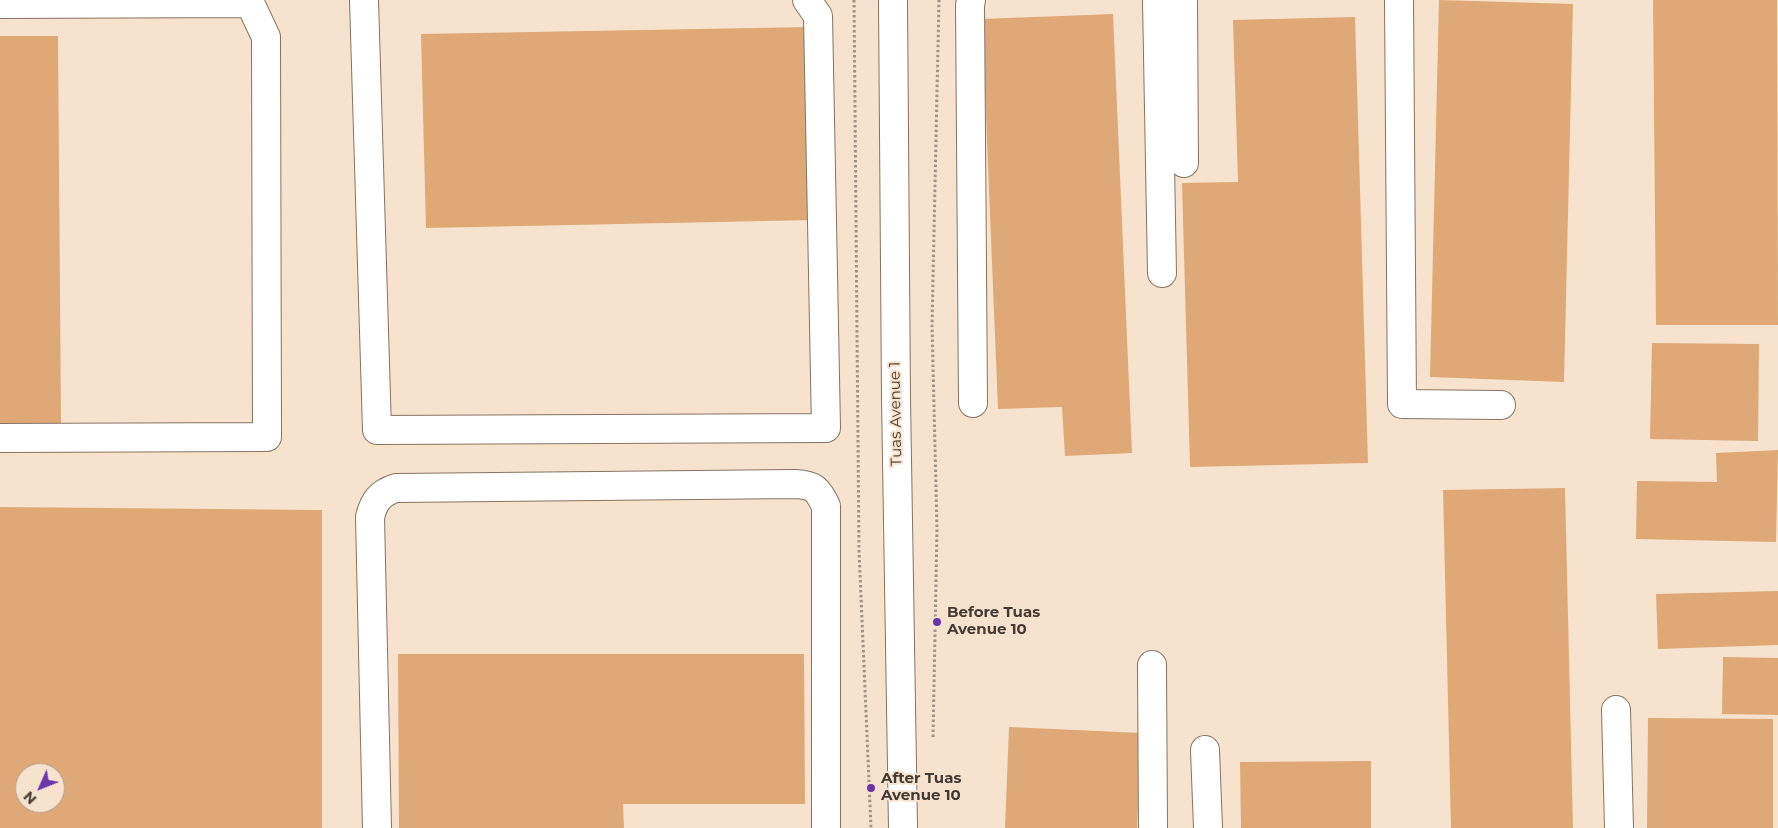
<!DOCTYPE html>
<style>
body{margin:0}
#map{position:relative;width:1778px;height:828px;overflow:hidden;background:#f7e2ce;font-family:Montserrat,sans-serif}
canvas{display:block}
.north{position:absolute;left:15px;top:763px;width:50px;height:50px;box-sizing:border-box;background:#f7e2ce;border:1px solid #af9f90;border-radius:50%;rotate:226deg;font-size:14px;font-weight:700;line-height:20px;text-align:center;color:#433a32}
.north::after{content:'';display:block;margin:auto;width:18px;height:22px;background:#6b35ac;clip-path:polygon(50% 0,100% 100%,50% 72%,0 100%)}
</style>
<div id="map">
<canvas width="1778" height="828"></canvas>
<div class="north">N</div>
</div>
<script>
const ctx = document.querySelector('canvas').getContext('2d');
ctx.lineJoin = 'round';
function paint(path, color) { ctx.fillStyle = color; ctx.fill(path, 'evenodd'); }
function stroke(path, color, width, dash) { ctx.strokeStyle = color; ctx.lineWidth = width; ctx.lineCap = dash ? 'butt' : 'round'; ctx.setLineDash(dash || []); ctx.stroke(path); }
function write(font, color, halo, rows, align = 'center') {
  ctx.font = font + ' Montserrat,sans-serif'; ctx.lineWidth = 4; ctx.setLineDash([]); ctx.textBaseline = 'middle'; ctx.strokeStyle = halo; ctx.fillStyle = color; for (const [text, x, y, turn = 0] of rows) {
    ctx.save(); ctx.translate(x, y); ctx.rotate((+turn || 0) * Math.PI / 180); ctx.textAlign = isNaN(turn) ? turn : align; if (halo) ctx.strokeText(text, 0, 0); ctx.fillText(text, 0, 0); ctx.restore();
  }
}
paint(new Path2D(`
 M1439 0 1573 4 1564 382 1430 377Z
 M1653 0H1777L1778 325H1656Z
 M1113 14 1132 453 1065 456 1062 407 998 409 982 19Z
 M1355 17 1368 463 1190 467 1182 183 1238 182 1233 20Z
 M809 27 814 220 426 228 421 34Z
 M0 36H58L61 423H0Z
 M1652 343 1759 344 1758 441 1650 439Z
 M1778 450 1776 542 1636 539 1637 481 1717 482 1716 453Z
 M1565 488 1573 828H1451L1443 490Z
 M0 507 322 510V828H0ZM25 773H55V803H25Z
 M1778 591V645L1658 649 1656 594Z
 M398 654H804L805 804H623L624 828H399Z
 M1723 657 1778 658V715L1722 714Z
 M1648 718 1773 719V828H1647Z
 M1009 727 1141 733 1137 828H1005Z
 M1371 761V828H1241L1240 762Z`), '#dea976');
const minor = new Path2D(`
 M364 0 377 430 826 428 818 16 807 0
 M893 0 896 398 903 828
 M971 0 970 5 973 403
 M1157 0 1162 273
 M1183 0 1184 163
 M1399 0 1402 404 1501 405
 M0 4 250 3 266 37 267 437 0 438
 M1152 665 1153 828
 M1616 710 1619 828
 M1205 750 1208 828
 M377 828 370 517C374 501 380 493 396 488L795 484C815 485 817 489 826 506V828`);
stroke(minor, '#867462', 30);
stroke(new Path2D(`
 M854 0 859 550 871 828
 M933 737 937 529 932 325 939 0`), '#a19283', 3, [2.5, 2.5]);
stroke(minor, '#fff', 28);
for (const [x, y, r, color] of [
 [937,622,5,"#6b35ac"],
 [871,788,5,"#6b35ac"]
]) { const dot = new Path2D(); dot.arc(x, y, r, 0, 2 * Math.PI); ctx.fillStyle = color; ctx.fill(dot); stroke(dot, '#f7e2ce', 2); }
write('15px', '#433a32', '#f7e2ce', [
 ["Tuas Avenue 1",896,414,-91]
]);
write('bold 15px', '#433a32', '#f7e2ce', [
 ["Before Tuas",947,613],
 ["Avenue 10",947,630],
 ["After Tuas",881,779],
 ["Avenue 10",881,796]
], 'left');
</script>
